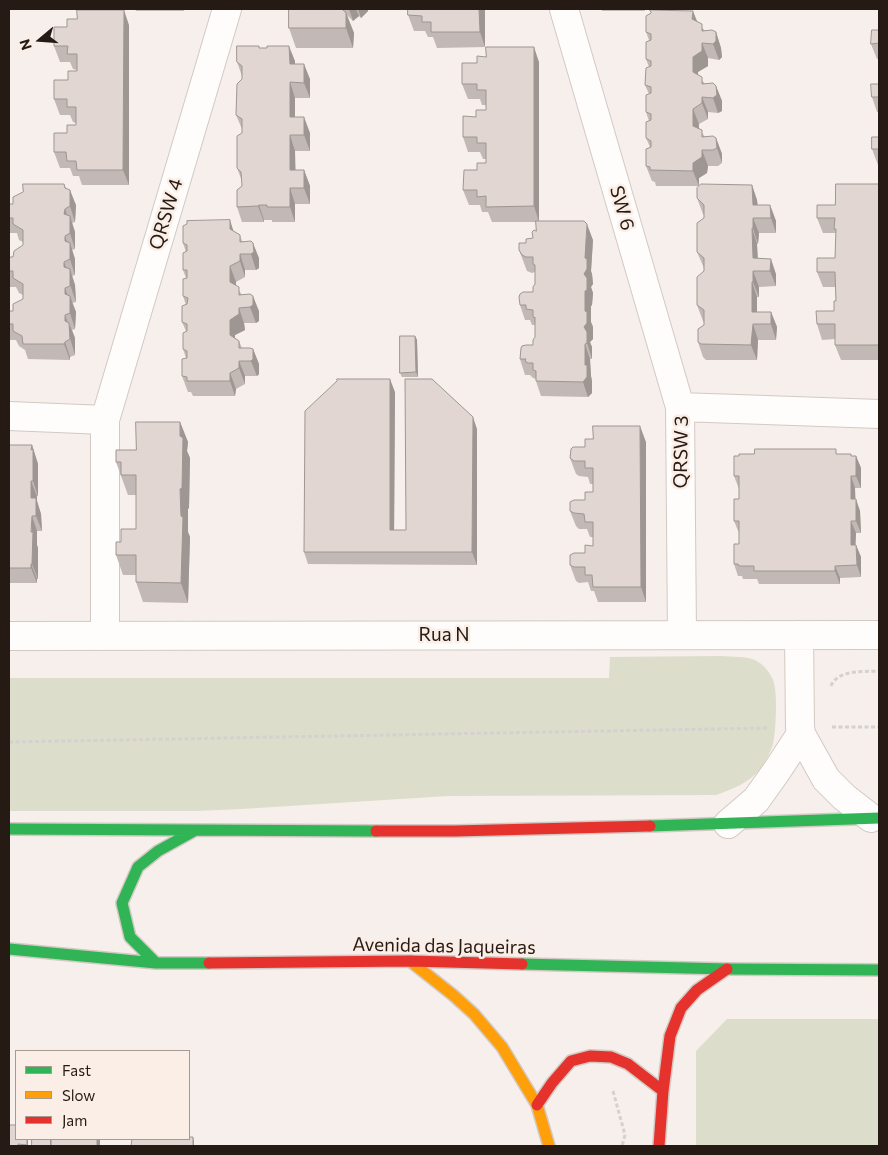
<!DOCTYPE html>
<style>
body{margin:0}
#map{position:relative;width:888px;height:1155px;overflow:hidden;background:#f6efeb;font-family:Commissioner,sans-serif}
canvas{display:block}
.frame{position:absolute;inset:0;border:10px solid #261b14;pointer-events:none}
.legend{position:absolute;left:15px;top:1050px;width:175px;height:90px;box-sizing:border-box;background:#fbeee6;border:1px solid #a69a92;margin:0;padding:6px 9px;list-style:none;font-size:15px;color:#261b14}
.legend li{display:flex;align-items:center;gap:10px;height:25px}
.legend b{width:25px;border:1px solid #a69a92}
.north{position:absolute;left:15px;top:15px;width:50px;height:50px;-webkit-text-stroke:4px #fbeee6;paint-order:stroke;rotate:252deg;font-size:14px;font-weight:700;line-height:20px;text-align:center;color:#261b14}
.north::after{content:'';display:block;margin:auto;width:18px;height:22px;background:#261b14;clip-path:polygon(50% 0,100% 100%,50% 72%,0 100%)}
</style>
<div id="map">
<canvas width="888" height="1155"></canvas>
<div class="frame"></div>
<ul class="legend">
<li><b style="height:6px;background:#30b455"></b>Fast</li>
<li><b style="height:6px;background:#ff9f0a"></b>Slow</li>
<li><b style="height:6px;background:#e5322d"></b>Jam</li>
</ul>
<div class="north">N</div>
</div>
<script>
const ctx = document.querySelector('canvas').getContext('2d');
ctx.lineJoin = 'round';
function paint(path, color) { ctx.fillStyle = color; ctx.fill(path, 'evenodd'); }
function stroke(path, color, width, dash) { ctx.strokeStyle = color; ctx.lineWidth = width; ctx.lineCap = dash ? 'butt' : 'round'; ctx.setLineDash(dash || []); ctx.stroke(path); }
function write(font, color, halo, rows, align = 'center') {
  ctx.font = font + ' Commissioner,sans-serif'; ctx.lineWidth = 5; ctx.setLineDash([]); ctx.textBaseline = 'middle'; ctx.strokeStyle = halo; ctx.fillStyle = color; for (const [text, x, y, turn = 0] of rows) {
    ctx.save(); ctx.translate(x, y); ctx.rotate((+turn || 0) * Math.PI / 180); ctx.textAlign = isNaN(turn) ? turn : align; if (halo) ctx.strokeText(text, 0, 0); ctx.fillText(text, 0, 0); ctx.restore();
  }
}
paint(new Path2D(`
 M721 656C732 657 745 656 755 660 763 664 769 671 773 680 778 692 776 731 773 744 770 753 766 761 761 768 749 783 733 789 716 795L448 796 241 809 196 811H9V678H609L610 657Z
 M727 1019H879V1146H696V1051Z`), '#dcddca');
const street = new Path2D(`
 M564 9 680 407
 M9 416 105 420
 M682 635 680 407 879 414
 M799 635 800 727 801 734 826 779 844 797 871 818
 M9 636 879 635
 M105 636V420L227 9
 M728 824 756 800 776 772 801 734`);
const fast = new Path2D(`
 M650 826 879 818
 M9 829 376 831
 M9 949 156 963H209
 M156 963 130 937 122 903 138 867 158 851 194 831
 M522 964 727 969 879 970`);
const slow = new Path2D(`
 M410 961 453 995 474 1014 502 1047 537 1105 549 1146`);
const jam = new Path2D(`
 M376 831H455L650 826
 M209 963 410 961 522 964
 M537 1105 552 1083 571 1061 590 1056 611 1057 628 1064 663 1091
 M659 1146 663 1091 670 1036 681 1008 697 990 727 969`);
stroke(street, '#d2c9c3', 30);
stroke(fast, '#d2c9c3', 14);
stroke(slow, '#d2c9c3', 14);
stroke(jam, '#d2c9c3', 14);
stroke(new Path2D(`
 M831 686C838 669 864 672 879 671
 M832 727H879
 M9 742 768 728
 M613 1091 625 1135 622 1146`), '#d4d1d0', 3, [4, 2.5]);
stroke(street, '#fefdfc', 28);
stroke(fast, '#30b455', 11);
stroke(slow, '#ff9f0a', 11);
stroke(jam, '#e5322d', 11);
paint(new Path2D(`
 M135 9H184V11H136Z
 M289 9H368V11L361 18 359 16 353 21 347 15 354 33 353 48H296L289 28Z
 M485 9V47L437 48 433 37H428L425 31H414L408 15Z
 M602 9H645V11H602Z
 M697 21 705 31 716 32 721 48 722 57 719 60 708 58V66L698 72V75L705 84 716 86 722 101V111L718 113 708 112V119L699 124V128L705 137 716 138 722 154V163L718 166H708L707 173 699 178V186H656L655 182 652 181 646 166 650 147 646 138 649 121 646 112 649 94 645 85 649 67 646 59 649 40 646 32Z
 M129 25V185H82L79 176H73L70 168H60L54 152 67 133 76 125V123L73 122 70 115H60L54 99 68 80 77 71V70L73 69 70 62H60L54 46 67 27Z
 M879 30V59H877L871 44Z
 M260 48 295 61V64L310 79V98H295V117L310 133V151H295V170H304L310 186V204H295V222H272V220H264V222H242L237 207 242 186V181L237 168 242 133V129L236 115 242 79V76L237 62Z
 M539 62V221L593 240 591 271 592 274 593 284 591 287 593 293 592 305 591 306V322L593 327V339L590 342 592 347V359H590L591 376 592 381V393L588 397 541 396 536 381V379L533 378 530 375H525L520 359 533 345 535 337V325H532L530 320H525L520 305 533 292 535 284V272L532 273 527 271 519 250 526 243 533 238 536 231V222H492L488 212H482L480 205H469L463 190 477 170 486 163V159H483L480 152H468L463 137 476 117 486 110V105H482L480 99H468L462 84 477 63Z
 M879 84V112H877L872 97Z
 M879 137V165H878L872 149Z
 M64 184 66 189 76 205 75 222 72 223 75 232V249L72 250 75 259V275L72 276 75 285 76 302 72 303 76 312 75 329 72 330 75 338V355L70 357V360L28 359 25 350 19 346 16 340H9V311H13L23 299V295L19 293 16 287H9V257H13L23 245V242L19 240 17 233H9V204H13L23 192Z
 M879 184V360H841L835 345V339L822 340 817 324 834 311 836 301 835 287H823L817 272 835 258 836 233H823L817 218Z
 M752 185 757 200 758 205H770L776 221V233H759L758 244H757L758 258 776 274V286L759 287V297H757V312H771L777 327 776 340H758L757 360H706L703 357 698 342 704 325V322L703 321 697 305 704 271V268L697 252 704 218V215L703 214 697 198Z
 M234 231 240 235 242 241 259 258V268L256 270H245V277L236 282V286L242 295 259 311V321L256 323H244L245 330 235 335V338L239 341 242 348 253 349 259 364V374L257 376H245V384L236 389 235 396H193L191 392H188L182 376 186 358 183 349 186 331 182 322 186 305 183 296 186 278 183 270 186 252 183 243Z
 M415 336 417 340 418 377H402L400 373Z
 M395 392 394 530H406L477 429V565L308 564 304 552Z
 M180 422 188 442 187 451 190 458 189 508 188 509V532L190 537 188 603 143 602 136 582V575H123L116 555 121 542 136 529V495H128L116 462Z
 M646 442V602H598L594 591H591L588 582 579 583 576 581 570 565 585 553 593 546V537H590L587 529H579L576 526 570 511 585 500 593 492V484H590L588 477 579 476 576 474 570 458 585 447Z
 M9 445H32L38 464V496H37V501L41 514 42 531H37V545L38 548V579H37V583H9Z
 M838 454H851V456H856L861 468V488H855V499L860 511 861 533H856L855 545H856L861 557V577L840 578V584H759L757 579H743L742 576H738L734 564 739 544V533L734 521 739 499V489L734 476Z
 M16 1139H28V1146H9Z`), '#c2b8b5');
paint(new Path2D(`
 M349 9H356L359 16 353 21Z
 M358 9H368V11L361 18Z
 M479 9H485V47L480 32Z
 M124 10 129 25V185L123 170Z
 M693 11 699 26 692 19Z
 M346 13 354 33 353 48 346 28Z
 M716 32 721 48 722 57 719 60 713 44Z
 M702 43 708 58V66L698 72 699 87 693 72V57Z
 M289 46 295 61V79L290 64Z
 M534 47 539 62V222L534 206Z
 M304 64 310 79V98L304 83Z
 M290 82 295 98V133L290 117Z
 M716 86 722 101V111L718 113 713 98Z
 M702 97 708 112V119L702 103Z
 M693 109 699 124 698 142 693 126Z
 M304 117 310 133V151L304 135Z
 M290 135 295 151 296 186 290 170Z
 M716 138 722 154V163L717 148Z
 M702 150 708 166 707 173 699 178V186L693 171V163Z
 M304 170 310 186V204L304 188Z
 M64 184 70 200V190L76 205 75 222 70 206 65 188Z
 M752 185 757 200 758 218 753 205Z
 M290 188 295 204V222L290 207Z
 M259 205 264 220V222L258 206Z
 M770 205 776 221V233L771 218Z
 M65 209 70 223V216L75 232V249L64 214Z
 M753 218 759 233 758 244 753 228Z
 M230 220 235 236 230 229Z
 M587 224 593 240 591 271 592 274 593 284 591 287 593 293 592 305 591 306V322L593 327V339L590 342 592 347V359L587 343 584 327V274Z
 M752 228 757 244 758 271 753 258Z
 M65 236 70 250V243L75 259V275L70 259 65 241Z
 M253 243 259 258V268L256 270 251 254Z
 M240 254 245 270V277L240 261Z
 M771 259 776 274V286L770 271Z
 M64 262 70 277V269L75 285 76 302 64 267Z
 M230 266 236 282V298L230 282Z
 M753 271 759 287V297L753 282Z
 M752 282 757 297V313L752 312Z
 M65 288 70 302V296L76 312 75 329 70 313 65 294Z
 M253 296 259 311V321L256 323 250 307Z
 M239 308 244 323 245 330 235 335V350L230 335V320Z
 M771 312 777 327 776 340 771 324Z
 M65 315 70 328 69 323 75 338V355L65 321Z
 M753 324 758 340 757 360 751 345Z
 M415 336 417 340 418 377 416 372Z
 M65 342 70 357V360L64 344Z
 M585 344 590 359 591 376 592 381V393L588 397 583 382 585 365Z
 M253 349 259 364V374L257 376 251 361Z
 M239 361 245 376V384L239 368Z
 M230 373 236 389 235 396 230 381Z
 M390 379 395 392 394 543 390 530Z
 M473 417 477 429V565L472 552Z
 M180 422 188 442 187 451 190 458 189 508 188 509V532L190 537 188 603 181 583Z
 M640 426 646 442V602L641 587Z
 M32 445 38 464V496L33 481Z
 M856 456 861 468V488L856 476Z
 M851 476 855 488 856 511 851 499Z
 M31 481 37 496V501L41 514 42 531 36 516 31 498Z
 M856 499 860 511 861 533 856 521Z
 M32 516 37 531V545L38 548V579L32 564Z
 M851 521 856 533 855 557 851 545Z
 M856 545 861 557V577L857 565Z
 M31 564 37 579V583L31 568Z
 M835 566 840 578V584L835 571Z
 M193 1137 194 1141V1146H193Z
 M27 1139H28V1146H27Z
 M97 1139H100V1146H97Z`), '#9e9693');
const building = new Path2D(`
 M289 9H342L346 13V28H289Z
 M408 9H479L480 32H431V22H422V16L408 15Z
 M77 10H124L123 170H77L76 161H67L66 152H54V133H67V125H76V107H67V99H54V80H68V71H77V54H67L68 46H54V27H67V19H77Z
 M650 10 693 11 692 19 702 24V31L712 30 716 32V41L713 44 702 43V51L693 57V72L702 77V84L713 83 716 86 717 95 713 98 702 97V103L693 109V126L702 130V137L713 136 716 138 717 148 713 150H702V157L693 163V171L650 170V167L646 166V149L651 147V141L646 138V122L651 120V114L646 112V95L651 93V87L645 85 646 68 651 66V61L646 59V42L651 40V34L646 32V16L651 13Z
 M872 30H879V43L871 44Z
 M237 46H259V48H267V46H289L290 64H304V83L290 82V117H304V135H290V170H304V188H290V207H267V205H259L258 206 237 207V190L242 186 241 172 237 168V136L242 133V119L236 115 237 84 242 79V66L237 62Z
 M486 47H534V206L486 207V196L477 197V190H463L464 170H477V163H486V143H477V137H463V116L476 117V110H486V90H477V84H462V63H477V56L486 57Z
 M871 84H879V97H872Z
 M872 137H879V149H872Z
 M23 184H64L65 188 70 190V206L65 209 64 214 70 216V233L65 236V241L70 243V259L64 262V267L70 269V286L65 288V294L70 296V313L65 315V321L69 323 70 339 65 342 64 344H23L22 336 13 331V324H9V311H13V304L23 299V284L13 278V271H9V257H13L14 251 23 245V230L13 224V218H9V204H13V197L23 192Z
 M701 184 752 185 753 205H770L771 218H753V228H752L753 258 771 259 770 271H753V282H752V312H771V324H753L751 345 701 344 698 342V329L704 325V310L697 305V277L704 271V258L697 252V223L704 218V205L697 198V188Z
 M836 184H879V345H835V324H817L816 311H834V301H836L835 272H817V258H835L836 229H834L835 218H817V205H835Z
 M230 220V229L240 235V242L251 241 253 243 254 252 251 254H240V261L230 266V282L239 287V295L250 294 253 296V305L250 307 239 308V314L230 320V335L239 341V348H250L253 349V359L251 361H239V368L230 373V381H187V377L182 376V359L187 358V351L183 349V333L187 331V324L182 322V306L187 304 188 298 183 296V279L187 278V270H183V253L187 251V245L183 243V226L187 224V221Z
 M536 221H584L587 224 585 258 587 259V269L584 274 587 278V290L585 291V311L587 312V323L584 327 587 332V343L585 344V365H587V377L583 382 536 381V371L533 370V363H528L525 361 526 359H520L521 348 522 346 526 345H533V340L535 337V317L534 318 533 316V310L526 309V305H520L519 297 520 294 523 292H533V287L535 284V265L533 264V257H526L522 255 519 250V243H526V239L533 238 532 232 534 230 536 231Z
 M400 336H415L416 372 400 373Z
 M337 379H390V530H406L405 379H432L473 417 472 552H304L305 411 337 381Z
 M136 422H180V436L183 438 182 488 180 489 181 516 183 517 181 583 136 582V555H116V542H121V529H136V475H121V462H116V450H136Z
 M593 426H640L641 587H593L592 575H585V567H574L570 565V555L574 553H585V545L593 546V522H585L584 514 574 513 570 511V502L574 500H585V492H593V468H585V461H574L570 458 571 449 573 447H585V439H593Z
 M9 445H32L31 450 33 449V481H31V498H36V516H32L31 532H33L32 564H31V568H9Z
 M755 449H836V454H851V456H856V476H851V499H856V521H851V545H856L857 565 835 566V571H754V566H739L738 564H734V544H739V521H734V499H739V476H734V456H739V454H754Z
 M9 1125H16V1139H27V1145L18 1144V1146H9Z
 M189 1137H193V1146H131L132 1139H189Z
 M32 1139H51V1146H32Z
 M51 1139H97V1146H51Z`);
paint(building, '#e1d6d2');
stroke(building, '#9e9693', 1);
write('19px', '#261b14', '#fbeee6', [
 ["SW 6",622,208,74],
 ["QRSW 4",166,214,-73],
 ["QRSW 3",681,452,-89],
 ["Rua N",444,635],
 ["Avenida das Jaqueiras",444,946,1]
]);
</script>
